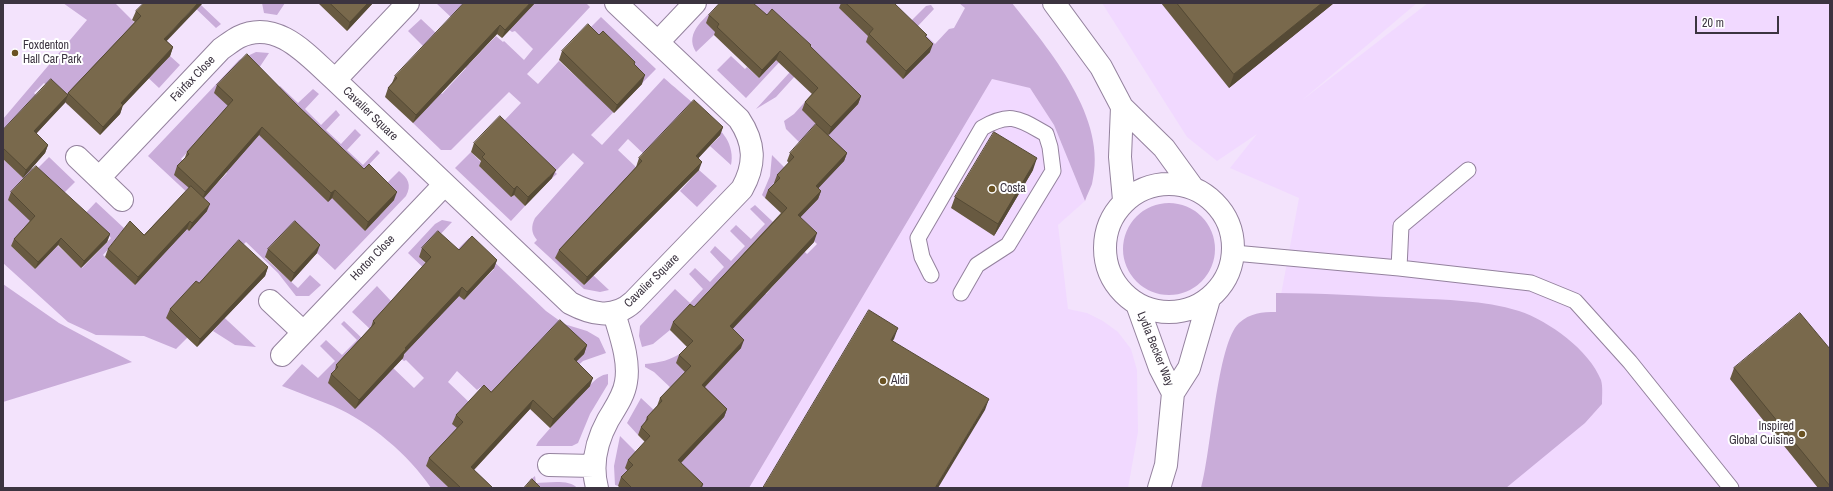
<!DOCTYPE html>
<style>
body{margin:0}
#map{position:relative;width:1833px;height:491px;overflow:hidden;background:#f3e3fc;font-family:"Archivo Narrow",sans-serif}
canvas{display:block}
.frame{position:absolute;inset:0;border:4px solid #3c3440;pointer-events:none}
.scale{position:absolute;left:1695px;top:16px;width:84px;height:18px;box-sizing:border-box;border:2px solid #3c3440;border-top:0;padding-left:5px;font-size:12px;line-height:14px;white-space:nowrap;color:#3c3440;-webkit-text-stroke:3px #fff;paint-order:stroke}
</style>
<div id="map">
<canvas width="1833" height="491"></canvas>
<div class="frame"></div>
<div class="scale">20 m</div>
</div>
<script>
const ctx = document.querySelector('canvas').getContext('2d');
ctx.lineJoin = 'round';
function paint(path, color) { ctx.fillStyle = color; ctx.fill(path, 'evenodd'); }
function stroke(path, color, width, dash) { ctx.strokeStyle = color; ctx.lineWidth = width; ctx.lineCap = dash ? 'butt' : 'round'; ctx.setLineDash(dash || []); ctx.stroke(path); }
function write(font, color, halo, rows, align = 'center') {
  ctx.font = font + ' "Archivo Narrow",sans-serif'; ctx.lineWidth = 4; ctx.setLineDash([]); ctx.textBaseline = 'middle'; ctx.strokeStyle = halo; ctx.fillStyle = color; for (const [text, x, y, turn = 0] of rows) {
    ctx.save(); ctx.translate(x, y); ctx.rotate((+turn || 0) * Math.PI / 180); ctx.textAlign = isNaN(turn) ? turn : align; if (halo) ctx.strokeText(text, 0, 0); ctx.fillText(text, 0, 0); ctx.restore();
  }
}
paint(new Path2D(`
 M1102 3H1417L1301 101 1428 3H1829L1830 488H1245L1299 198 1230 168 1257 134 1217 161 1187 137Z
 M992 79 1030 88 1054 125 1085 201 1058 225 1068 309 1087 313 1103 321 1118 332 1131 349 1137 370 1138 432 1128 488H749Z`), '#f1d9ff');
paint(new Path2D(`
 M63 3H115L137 25 143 69 151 76 170 56 180 65 159 88 141 71 68 105 44 83 34 93 51 109 3 135V119L87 20Z
 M190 3 201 5 221 24 216 28Z
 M262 3H285L277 15 264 13Z
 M436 3H465L454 20Z
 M535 3H586L590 7 527 74 538 84 559 61 585 85V33L601 17 656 69 591 135 602 145 664 78C682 94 714 119 726 138 731 146 733 156 731 165L710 146 720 136 648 158 628 139 618 150 637 168 556 258 584 285 593 275 609 290 600 292 584 289 534 243 537 240C531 233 531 226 535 218L584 163 573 153 555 172 557 174 552 178 526 153 511 197 514 195 525 206 511 221 455 168 471 152 482 163 479 166 494 180 523 150 503 122 521 103 509 92 451 150H441L413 123 437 97 422 75 442 94 466 68 445 48 428 51 408 31 421 19 469 64 496 36 503 42 504 41 524 60 533 49 515 31 512 32 508 29Z
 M720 3H725L716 33 696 52C683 32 707 17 720 3Z
 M742 3H844L910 22 926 6 931 5 934 9 917 27 935 44 949 29 954 28 965 8 959 3H1012C1049 50 1109 118 1092 184 1090 189 1087 195 1085 201L1054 125 1030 88 992 79 749 488H696L681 474 673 390 654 372 645 367V364C659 363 671 360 683 352L703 388 733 356 670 330 653 344 642 347 639 336 640 326 675 289 690 303 703 289 689 274 695 268 710 282 724 267 710 252 715 246 731 261 745 246 730 231 736 225 751 239 765 224 750 209 755 205 807 254 817 244 798 226 802 145 786 129 784 121 794 114 812 94 858 104 796 75 776 97 756 109 790 72 797 43 746 98 717 70 731 56 745 69 747 67 759 78 785 51ZM800 256 766 294 747 277Z
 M256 52 269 53 255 74 272 95 280 86 298 103 313 89 319 94 305 109 321 125 336 110 340 115 326 130 341 144 355 129 361 135 347 150 363 165 377 150 380 153 357 177 365 231 394 200 382 188 399 171C408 178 412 185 406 196L335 270 317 253 265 258 298 288 310 275 321 285 309 296H296L278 273 246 242 238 250 215 309 256 347 235 345 213 331 224 319 193 290 187 338 176 349 144 336 96 335 68 322 3 263V159L22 177 32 168 35 171 34 225 11 246 35 269 53 250 56 244 82 268 111 238 97 225 81 218 96 202 126 230 103 255 135 285 163 225 207 211 148 156 239 60ZM248 124 312 134 286 161ZM195 144 227 173 201 200 194 193 186 163 181 159Z
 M772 155 787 170 777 186 765 198 762 195 770 176Z
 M49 157 75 182 59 198 38 168Z
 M699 170 717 186 697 207 680 191Z
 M1123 249a46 46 0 1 1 92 0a46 46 0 1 1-92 0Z
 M442 220 452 222 419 257 464 300 494 269 452 255 469 238 546 311 564 324 587 331 599 338 606 353 583 361 573 370 557 329 575 402C584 393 595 375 608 374V384L590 414 578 443 572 446H536L538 442 567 409 491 398 481 387 477 390 457 371 448 382 471 404 486 455 426 466 449 488H431C409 455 370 422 333 406 316 399 299 393 282 386L302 364 318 378 335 361 320 346 326 340 342 355 357 340 341 324 344 321 414 388 424 378 406 360 404 361 398 356 456 299 408 253 435 224Z
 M3 284 59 323 132 362 3 402Z
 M377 286 391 301 379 314 382 317 370 329 352 312Z
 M1276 293C1320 293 1364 296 1409 298 1446 300 1483 300 1519 311 1549 321 1589 350 1601 380 1603 387 1602 396 1602 404L1585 423 1506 488H1201C1211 454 1217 343 1239 323 1250 313 1262 312 1276 312Z
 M641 398 656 412 638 435 627 423Z
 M620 436 638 454 630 473 618 486 615 485 614 466Z
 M535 476 536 483C547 483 570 479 577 488H529L530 480Z`), '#c9acd9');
const service = new Path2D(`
 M1234 253 1399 268 1531 283 1575 301 1630 362 1731 488
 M1399 268 1401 226 1468 170
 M931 275 922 257 918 238 982 128C1011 111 1019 119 1046 134L1050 147 1053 171 1008 245 977 265 961 293`);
const minor = new Path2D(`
 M658 42 695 3
 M335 80 408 3
 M77 157 122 200
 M99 178 221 49C227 45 233 40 239 37 278 18 309 57 335 80L570 303C591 314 613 320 633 302L742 189C756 164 755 143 739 119L616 3
 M270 301 303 332
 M282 355 444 185
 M549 465 594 466
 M597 488C591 465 596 442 608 420 615 408 624 396 626 382 630 360 620 334 614 313`);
const tertiary = new Path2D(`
 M1054 3 1101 67 1122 107 1164 148 1193 188
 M1122 107 1120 157 1124 200
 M1105 248a64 64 0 1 1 128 0a64 64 0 1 1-128 0Z
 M1137 304 1160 368 1173 393
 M1159 488 1166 465 1173 393 1189 368 1209 299`);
stroke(service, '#94829e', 17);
stroke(minor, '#94829e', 24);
stroke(tertiary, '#94829e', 24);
stroke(service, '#fff', 15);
stroke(minor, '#fff', 22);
stroke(tertiary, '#fff', 22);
paint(new Path2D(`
 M318 3H373L347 31Z
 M535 3 502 38 497 34 413 123 385 97 388 88 392 83 395 76Z
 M841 3H896L895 4 926 37 930 52 903 79 866 42 868 36 839 8Z
 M1161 3H1334L1229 88Z
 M136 11 173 47 170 56 123 105 120 114 100 135 65 102 36 134 48 145 45 153 23 178 3 159V130L67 94 135 22 132 20Z
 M709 15H767L810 47 861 96 858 104 828 135 847 153 844 161 818 188 821 191 818 199 800 217 814 242 732 329 741 348 705 387 727 409 724 417 681 463 703 484 702 488H620L618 486 621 477 628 471 625 468 628 460 645 442 638 435 641 427 645 422 647 417 657 406 660 398 685 372 676 363 679 355 687 347 670 330 673 322 694 307 781 213 765 198 768 190 774 184V183L777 175 789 163 787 161 790 153 823 131 802 110 805 102 812 94 776 60 759 78 714 35 715 32 706 23Z
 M562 51 635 62 634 65 642 84 614 113 559 60Z
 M217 85 298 106 394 200 365 231 332 198 328 202 259 135 204 198 207 211 189 231 187 229 135 285 105 257 108 249 144 235 189 188 174 175 177 166 184 160 187 152 228 106 214 93Z
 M723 127 720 135 698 158 699 170 584 285 555 258 559 250 636 167 639 158Z
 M474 143 552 178 525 206 514 195 511 197 479 166 481 161 471 152Z
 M1033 170 994 236 951 208 955 197Z
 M11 192 110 234 107 242 81 268 58 245 35 269 11 246 14 239 30 221 8 200Z
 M422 248 459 250 497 260 494 268 464 300 459 296 404 354 403 358 355 409 328 383 331 374 335 370 336 365 371 327 373 321 426 263 419 257Z
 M268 249 317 253 291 282 265 257Z
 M268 267 265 276 197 347 166 318 170 309 199 283Z
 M587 345 584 354 576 361 590 386 550 428 530 409 474 470 493 488H449L426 466 429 458 457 428 452 424 456 415 491 392Z
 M1830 349V488H1818L1730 379 1734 368Z`), '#685a41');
paint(new Path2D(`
 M198 3H203L161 47 164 39Z
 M368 3H373L347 31 350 22Z
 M530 3H535L502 38 505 30Z
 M1322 3H1334L1229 88 1234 74Z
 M500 25 497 34 413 123 416 115Z
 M933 44 930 52 903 79 906 71Z
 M173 47 170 56 118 111 121 103Z
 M780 51 776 60 759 78 762 70Z
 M645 75 642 84 614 113 617 105Z
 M68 95 65 103 31 139 34 131Z
 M861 96 858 104 828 136 831 127Z
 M123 105 120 114 100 135 103 127Z
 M262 127 259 135 202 200 205 192Z
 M723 127 720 135 693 164 696 156Z
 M48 145 45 153 23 178 26 170Z
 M847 153 844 161 813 194 816 186Z
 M1037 158 1033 170 994 236 998 224Z
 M702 162 699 170 584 285 587 277Z
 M556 170 552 178 525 206 528 197Z
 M517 186 514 195 511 197 514 189Z
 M335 190 332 198 328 202 331 193Z
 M821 191 818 199 795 223 798 215Z
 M397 192 394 200 365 231 368 222Z
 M210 204 207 211 189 231 192 223Z
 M190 221 187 229 135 285 138 277Z
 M817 233 814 242 727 335 730 326Z
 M110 234 107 242 81 268 84 261Z
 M61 238 58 245 35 269 38 262Z
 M320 245 317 253 291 282 294 273Z
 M497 260 494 268 464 300 467 292Z
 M268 267 265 276 197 347 200 339Z
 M462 287 459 296 404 354 403 358 355 409 359 400 405 348Z
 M898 328 894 339 886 351 891 340Z
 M744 340 741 348 699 393 702 385Z
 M587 345 584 354 571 367 574 359Z
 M593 378 590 386 550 428 553 419Z
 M989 399 985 410 938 488H935Z
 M533 400 530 409 468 476 471 467Z
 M727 409 724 417 675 469 678 460Z`), '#554a35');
const building = new Path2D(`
 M144 3H198L164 39 173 47 121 103 123 105 103 127 68 93 141 16 136 11Z
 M330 3H368L350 22Z
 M464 3H530L505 30 500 25 416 115 388 88 397 78 395 76Z
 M720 3H753L767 15 772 9 811 45 810 46 861 96 831 127 805 102 818 88 780 51 762 70 717 27 719 24 709 15Z
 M846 3H894L927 35 925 36 933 44 906 71 869 34 873 29Z
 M1177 3H1322L1234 74Z
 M588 24 599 35 603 31 635 62 634 64 645 75 617 105 562 51Z
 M247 54 298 106 364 169 369 164 397 192 368 222 335 190 331 193 262 127 205 192 177 166 189 154 187 152 233 100 217 85Z
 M51 79 68 95 34 131 48 145 26 170 3 148V130Z
 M694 100 723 127 696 156 702 162 587 277 559 250 642 161 639 158Z
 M500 116 556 170 528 197 517 186 514 189 482 157 485 154 474 143Z
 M816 124 847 153 816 186 821 191 798 215 817 233 730 326 744 340 702 385 727 409 678 460 703 484 700 488H632L621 477 633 465 628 460 650 436 641 427 648 419 647 417 662 401 660 398 691 366 679 355 693 341 673 322 690 304 694 307 787 208 768 190 780 178 777 175 794 157 790 153Z
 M994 132 1037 158 998 224 955 197Z
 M36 166 110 234 84 261 61 238 38 262 14 239 35 216 11 192Z
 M191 186 210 204 192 223 190 221 138 277 108 249 130 221 144 235Z
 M295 221 320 245 294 273 268 249Z
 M438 231 459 250 472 236 497 260 467 292 462 287 405 348 406 349 359 400 331 374 338 367 336 365 375 323 373 321 431 257 422 248Z
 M239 240 268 267 200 339 170 309 196 281 199 283Z
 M869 310 898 328 891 340 989 399 935 488H763Z
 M1800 313 1830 349V486L1734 368Z
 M560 320 587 345 574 359 593 378 553 419 533 400 471 467 493 488H461L429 458 463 422 456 415 484 385 491 392Z
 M532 479 541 488H524Z`);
paint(building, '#79694c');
stroke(building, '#554a35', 1);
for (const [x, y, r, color] of [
 [15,53,4,"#6a5222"],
 [992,189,4,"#6a5222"],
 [883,381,4,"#6a5222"],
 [1802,434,4,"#6a5222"]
]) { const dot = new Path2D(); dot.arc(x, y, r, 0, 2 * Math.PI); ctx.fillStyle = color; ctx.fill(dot); stroke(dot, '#fff', 1.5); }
write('12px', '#3c3440', '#fff', [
 ["Foxdenton",23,46],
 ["Hall Car Park",23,60],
 ["Costa",1000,189],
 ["Aldi",891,381],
 ["Inspired",1794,427,"right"],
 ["Global Cuisine",1794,441,"right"]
], 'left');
write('12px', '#3c3440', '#fff', [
 ["Fairfax Close",193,79,-46],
 ["Cavalier Square",370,114,44],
 ["Horton Close",373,258,-46],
 ["Cavalier Square",652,281,-44],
 ["Lydia Becker Way",1155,349,68]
]);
</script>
